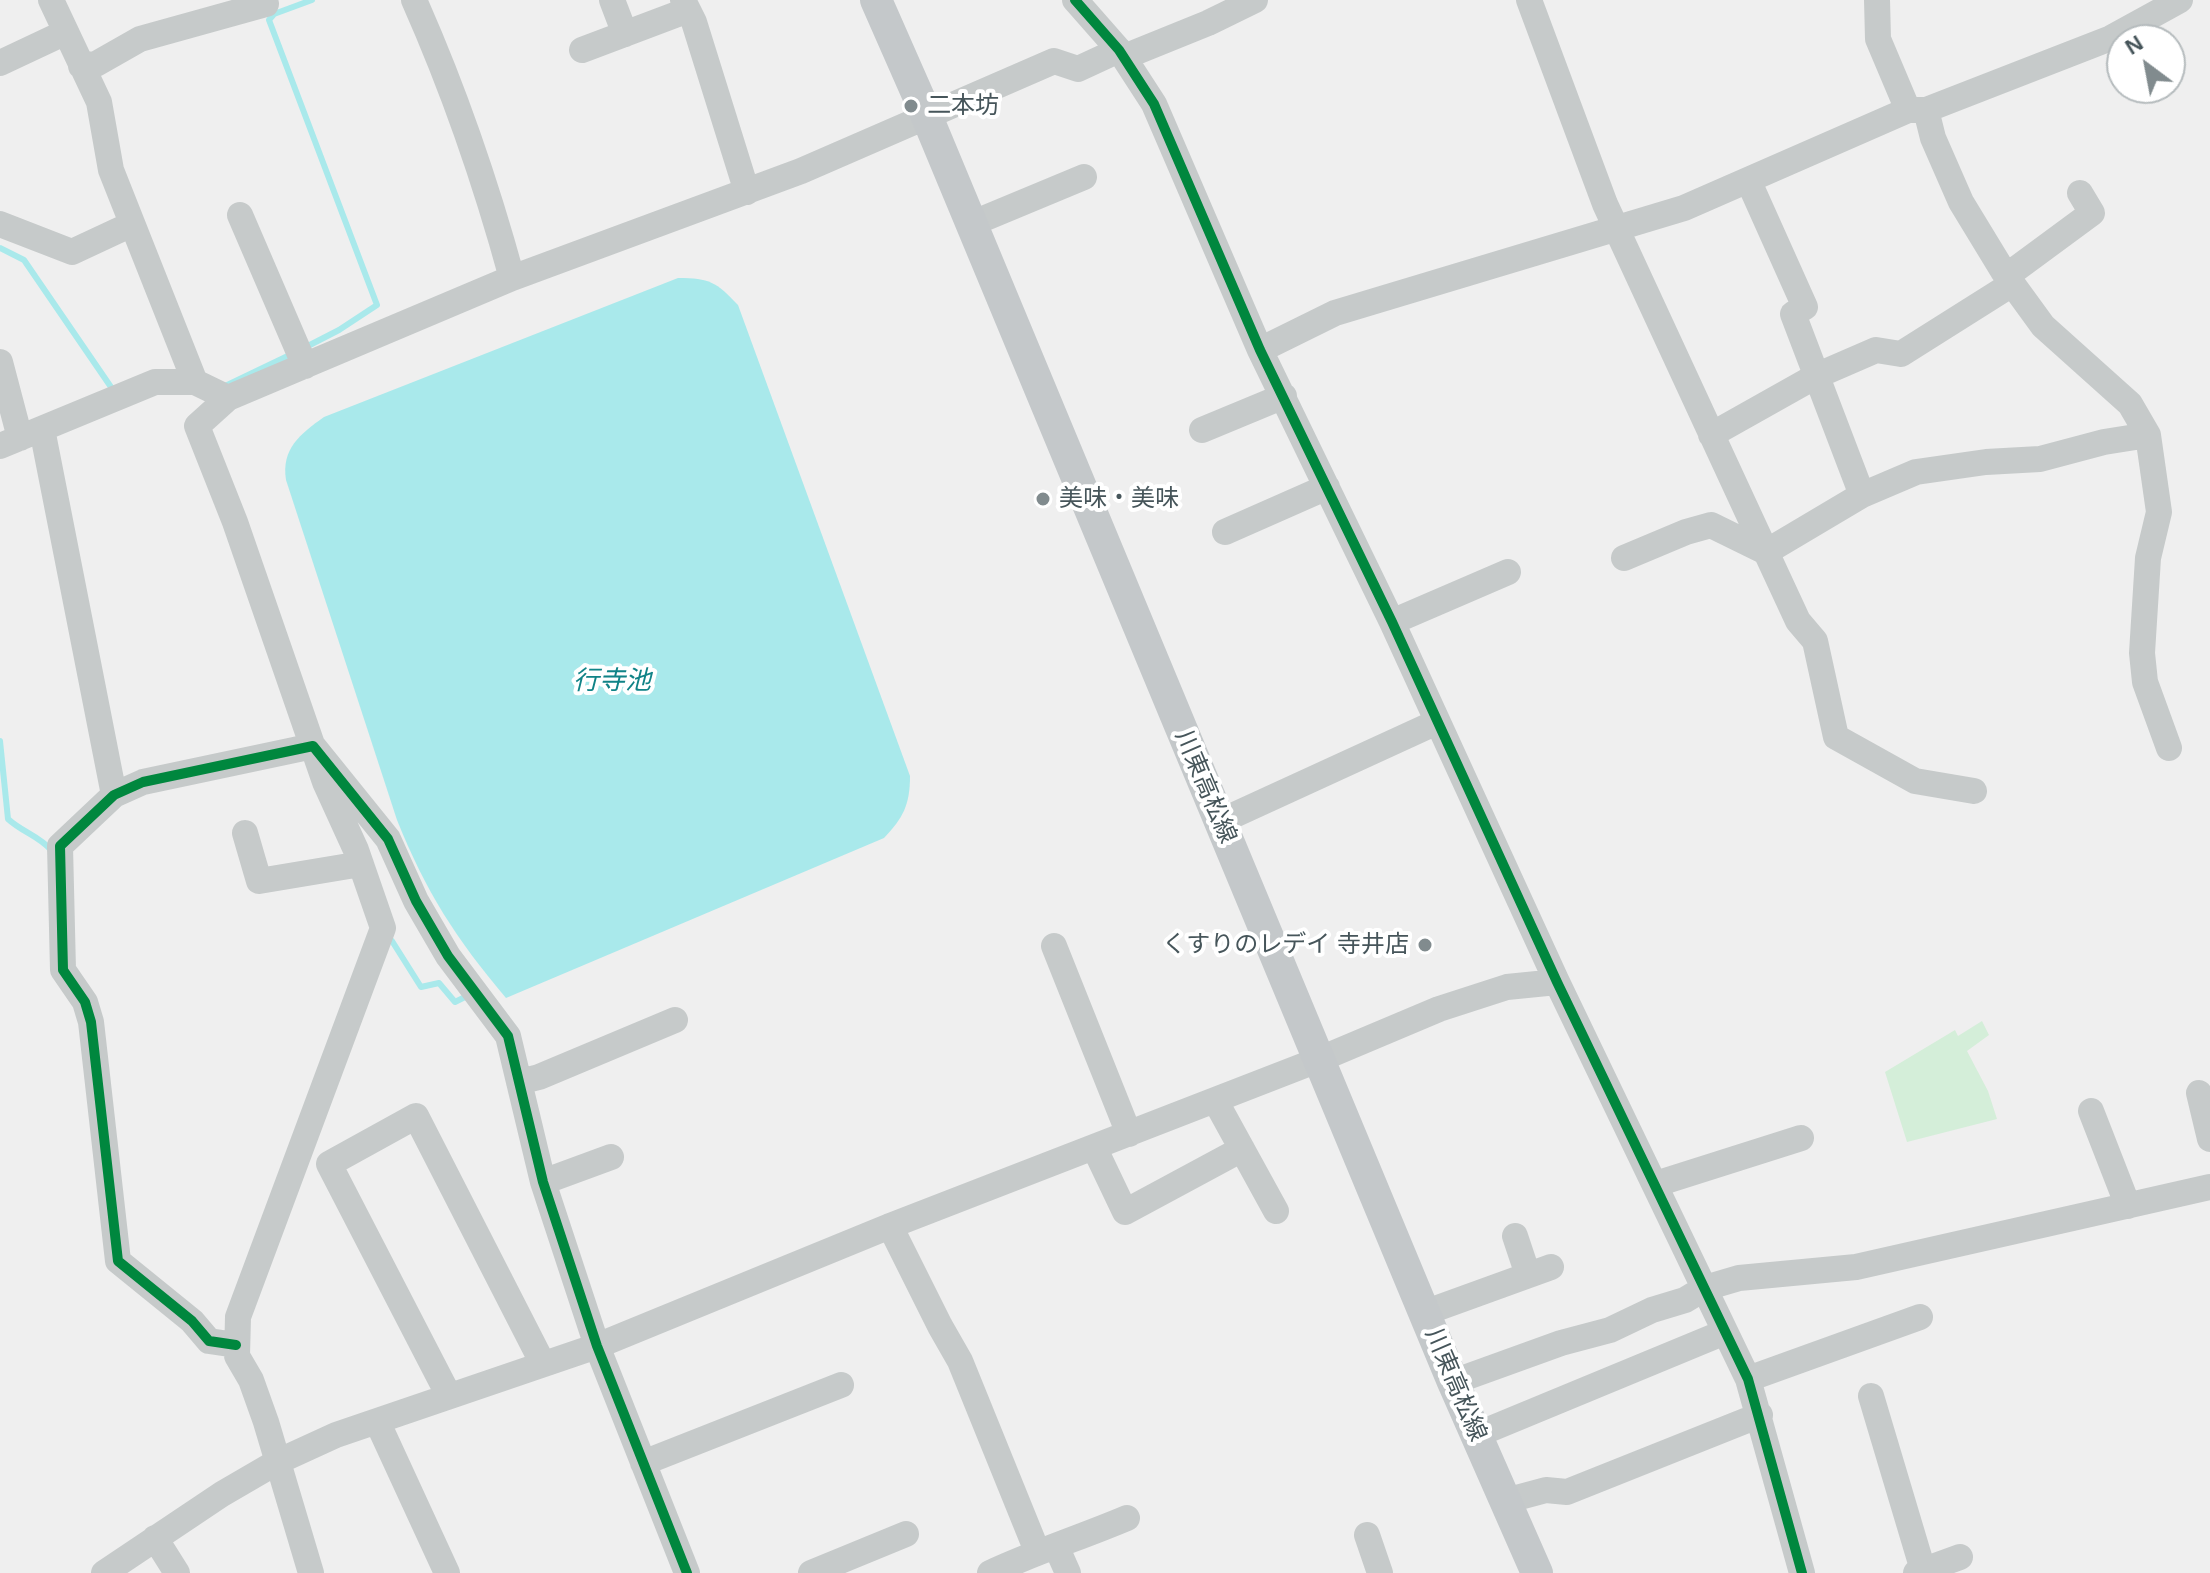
<!DOCTYPE html>
<meta charset="utf-8">
<style>
body{margin:0}
#map{position:relative;width:2210px;height:1573px;overflow:hidden;background:#efefef;font-family:Arial,sans-serif}
canvas{display:block}
.north{position:absolute;left:2106px;top:24px;width:80px;height:80px;box-sizing:border-box;background:#fff;border:2px solid #b5bbbd;border-radius:50%;rotate:328deg;font-size:22px;font-weight:700;line-height:32px;text-align:center;color:#46555a}
.north::after{content:'';display:block;margin:auto;width:28px;height:36px;background:#818b8e;clip-path:polygon(50% 0,100% 100%,50% 72%,0 100%)}
</style>
<div id="map">
<canvas width="2210" height="1573"></canvas>
<div class="north">N</div>
</div>
<script>
const ctx = document.querySelector('canvas').getContext('2d');
ctx.lineJoin = 'round';
function paint(path, color) { ctx.fillStyle = color; ctx.fill(path, 'evenodd'); }
function stroke(path, color, width, dash) { ctx.strokeStyle = color; ctx.lineWidth = width; ctx.lineCap = dash ? 'butt' : 'round'; ctx.setLineDash(dash || []); ctx.stroke(path); }
function write(font, color, halo, rows, align = 'center') {
  ctx.font = font + ' Arial,"Noto Sans JP",sans-serif'; ctx.lineWidth = 8; ctx.setLineDash([]); ctx.textBaseline = 'middle'; ctx.strokeStyle = halo; ctx.fillStyle = color; for (const [text, x, y, turn = 0] of rows) {
    ctx.save(); ctx.translate(x, y); ctx.rotate((+turn || 0) * Math.PI / 180); ctx.textAlign = isNaN(turn) ? turn : align; if (halo) ctx.strokeText(text, 0, 0); ctx.fillText(text, 0, 0); ctx.restore();
  }
}
paint(new Path2D(`
 M1982 1021 1989 1035 1967 1051 1988 1091 1997 1119 1907 1142 1885 1072 1955 1030 1958 1036Z`), '#d4eed9');
paint(new Path2D(`
 M678 278C710 278 716 282 738 305L910 776C910 805 903 818 884 838L506 998C456 939 426 892 397 820L286 480C281 449 300 434 324 417Z`), '#a9e9eb');
stroke(new Path2D(`
 M0 248 24 260 113 390
 M304 348 339 330 377 305 269 20 274 14 312 0
 M221 388 294 353
 M0 741 8 819C22 832 39 836 51 850
 M392 941 421 987 439 983 455 1002 469 995`), '#a9e9eb', 6);
stroke(new Path2D(`
 M51 0 99 102 111 170 195 382
 M414 0C454 90 486 183 512 278
 M612 0 625 34
 M683 0 694 22 747 192
 M1075 0 1119 50 1154 104 1260 350 1392 622 1557 982 1748 1379 1802 1573
 M1529 0 1605 204 1766 552
 M1877 0 1878 39 1908 110
 M582 50 688 10
 M1124 57 1208 23 1255 0
 M0 63 66 32
 M81 66 96 64 140 39 266 4
 M1926 110 1933 138 1961 202 2003 271 2043 326 2130 404 2148 435 2159 512 2148 558 2142 653 2145 682 2169 748
 M1749 182 1805 307 1793 314 1862 495 1766 552 1798 621 1815 641 1836 737 1915 781 1974 791
 M240 215 305 366
 M0 224 72 252 132 224
 M971 224 1084 177
 M2003 271 2016 269 2092 213 2080 193
 M1260 350 1335 313 1684 208 1908 110H1926L2111 38 2180 0
 M0 362 20 438
 M228 398 197 426 235 522 325 782 356 850 383 928 238 1317 237 1356 251 1380 266 1422 311 1573
 M42 429 114 795
 M1202 430 1284 396
 M1711 435 1816 376 1876 350 1901 354 2012 284
 M0 446 155 382H195L228 398 512 278 801 171 1054 61 1078 69 1119 50
 M1862 495 1916 472 1986 462 2040 459 2104 442 2148 435
 M1225 532 1327 487
 M1624 558 1686 532 1711 525 1766 552
 M1392 622 1508 572
 M1219 822 1437 722
 M245 833 259 881 361 864
 M1054 946 1129 1134
 M519 1082 539 1077 675 1020
 M2199 1093 2210 1139
 M1215 1100 1276 1211
 M2091 1111 2128 1206
 M1094 1147 1125 1212 1242 1149
 M543 1182 611 1157
 M1656 1184 1801 1138
 M890 1226 940 1326 960 1361 1037 1551
 M1515 1236 1528 1275
 M1424 1313 1551 1267
 M236 1345 209 1341 192 1321 118 1261 91 1022 85 1002 63 970 60 846 114 795 143 782 313 746 388 839 416 901 448 956 508 1036 543 1182 597 1346 687 1573
 M1748 1379 1920 1317
 M1453 1382 1561 1343 1610 1330 1652 1310 1685 1300 1705 1288 1739 1278 1856 1267 2210 1187
 M449 1396 329 1164 416 1116 543 1364
 M1871 1396 1923 1570
 M377 1421 447 1573
 M1476 1435 1725 1332
 M643 1463 841 1385
 M1505 1501 1546 1490 1567 1492 1760 1415
 M1367 1535 1380 1573
 M155 1538 177 1573
 M1056 1546 1068 1573
 M104 1573 222 1494 277 1462 336 1435 597 1346 890 1226 1318 1060 1439 1009 1507 987 1557 982
 M811 1573 906 1534
 M990 1573C1035 1552 1082 1537 1127 1518
 M1916 1573 1960 1557`), '#c6caca', 26);
stroke(new Path2D(`
 M876 0 920 100 1453 1382 1537 1573`), '#c4c8ca', 32);
stroke(new Path2D(`
 M1075 0 1119 50 1154 104 1260 350 1392 622 1557 982 1748 1379 1802 1573
 M236 1345 209 1341 192 1321 118 1261 91 1022 85 1002 63 970 60 846 114 795 143 782 313 746 388 839 416 901 448 956 508 1036 543 1182 597 1346 687 1573`), '#00873e', 10);
for (const [x, y, r, color] of [
 [911,106,8,"#818b8e"],
 [1043,499,8,"#818b8e"],
 [1425,945,8,"#818b8e"]
]) { const dot = new Path2D(); dot.arc(x, y, r, 0, 2 * Math.PI); ctx.fillStyle = color; ctx.fill(dot); stroke(dot, '#fff', 3); }
write('24px', '#46555a', '#fff', [
 ["二本坊",927,106],
 ["美味・美味",1059,499],
 ["くすりのレデイ 寺井店",1409,945,"right"]
], 'left');
write('24px', '#46555a', '#fff', [
 ["川東高松線",1205,787,67],
 ["川東高松線",1455,1385,67]
]);
write('italic 26px', '#108387', '#fff', [
 ["行寺池",612,682]
]);
</script>
